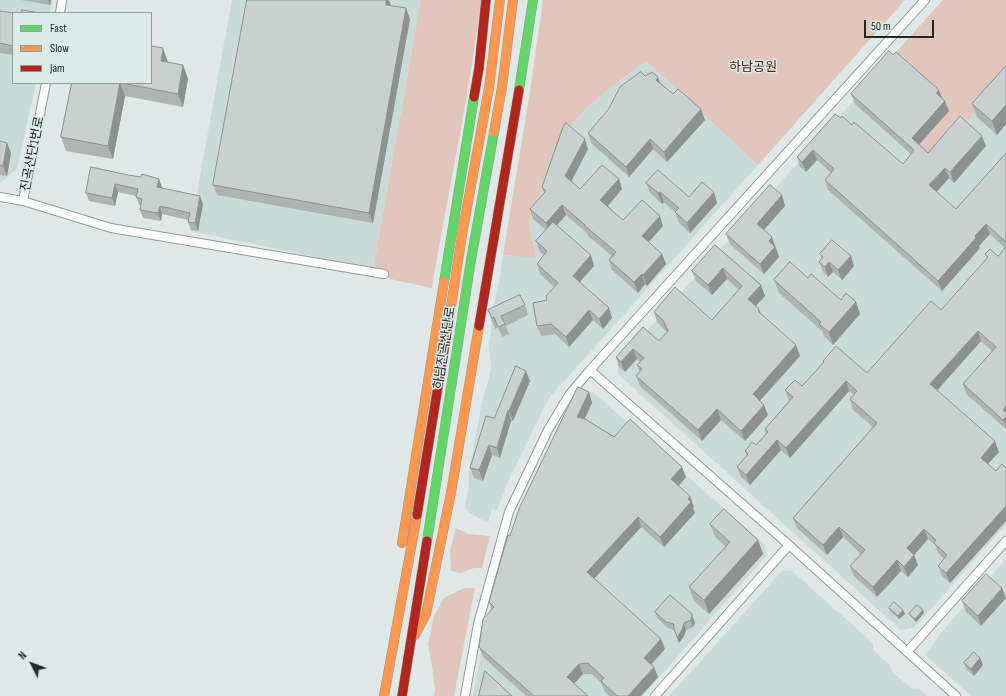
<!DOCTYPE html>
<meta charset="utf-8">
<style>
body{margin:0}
#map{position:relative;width:1006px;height:696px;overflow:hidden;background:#dee8e6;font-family:"Sofia Sans Condensed",sans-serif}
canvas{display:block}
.legend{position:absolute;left:12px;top:12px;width:140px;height:72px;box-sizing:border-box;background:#dbebe8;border:1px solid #919d9b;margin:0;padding:5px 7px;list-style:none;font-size:12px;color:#222827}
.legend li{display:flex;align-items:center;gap:8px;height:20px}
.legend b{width:20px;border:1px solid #919d9b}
.north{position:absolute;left:12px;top:644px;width:40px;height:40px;-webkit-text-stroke:3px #dbebe8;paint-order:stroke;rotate:312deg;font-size:11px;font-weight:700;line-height:16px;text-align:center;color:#222827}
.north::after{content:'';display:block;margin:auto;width:14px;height:18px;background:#222827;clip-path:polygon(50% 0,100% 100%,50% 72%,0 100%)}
.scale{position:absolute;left:864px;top:20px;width:70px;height:18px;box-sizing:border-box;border:2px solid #222827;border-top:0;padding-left:5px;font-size:12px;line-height:14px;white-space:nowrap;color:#222827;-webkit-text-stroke:3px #dbebe8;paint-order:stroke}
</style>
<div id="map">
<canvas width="1006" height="696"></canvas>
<ul class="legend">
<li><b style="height:5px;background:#63d668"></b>Fast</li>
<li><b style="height:5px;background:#ff974d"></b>Slow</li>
<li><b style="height:5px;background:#b3261e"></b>Jam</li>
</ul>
<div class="north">N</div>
<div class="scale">50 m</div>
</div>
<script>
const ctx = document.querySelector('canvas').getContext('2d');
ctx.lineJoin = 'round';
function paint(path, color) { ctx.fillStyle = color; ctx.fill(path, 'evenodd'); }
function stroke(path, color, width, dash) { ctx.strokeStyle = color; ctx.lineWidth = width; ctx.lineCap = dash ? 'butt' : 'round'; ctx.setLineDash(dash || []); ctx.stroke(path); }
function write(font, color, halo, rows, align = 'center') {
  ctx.font = font + ' "Sofia Sans Condensed","Noto Sans KR",sans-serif'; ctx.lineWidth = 3; ctx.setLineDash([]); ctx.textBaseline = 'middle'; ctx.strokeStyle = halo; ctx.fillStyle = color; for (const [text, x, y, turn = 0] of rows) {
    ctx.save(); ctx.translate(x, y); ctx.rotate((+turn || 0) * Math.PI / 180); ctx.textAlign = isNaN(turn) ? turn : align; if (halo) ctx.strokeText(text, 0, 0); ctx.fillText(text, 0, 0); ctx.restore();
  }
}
paint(new Path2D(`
 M0 0H53L50 13H13V83H36L17 169 0 183Z
 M232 0H421L373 269 190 231Z
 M943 0H1006V524L914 628 901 630 618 374V363L831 126Z
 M646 61 758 165 549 398 510 477 497 510 492 509 488 523 468 512 465 507 469 485V472L483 397 488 382 491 368 489 345 491 330V318L499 282 503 255 536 258 529 224 562 136 590 104Z
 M593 392 765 545 766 556 643 696H473L486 623 517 515 583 393Z
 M1006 559V696H971L925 655 940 634Z
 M783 570 792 571 873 643V650L890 665 892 672 913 689 919 688 927 696H669Z`), '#c9dbd8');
paint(new Path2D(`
 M421 0H481C469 97 448 192 432 288L372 275Z
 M543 0H905L758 165 646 61 590 104 562 136 529 224 536 258 503 255 529 98Z
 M943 0H1006V78L933 158 918 145 890 59Z
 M456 528 468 534 490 536 482 568H474L461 573 451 571 450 550Z
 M464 588H475L454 696H434L435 691 432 665 428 644 434 616 444 598Z`), '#e2c5bb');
const street = new Path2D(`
 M60 13 62 0
 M0 197 23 201 111 228 384 274
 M23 201 46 83
 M590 370 789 545 956 696
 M907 652 1006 541
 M465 696 478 624 509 512 548 430 569 395 590 370 925 0
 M655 696 789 545`);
const fast = new Path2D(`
 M519 90 533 0
 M444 282 474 97
 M427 541 471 260 494 132`);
const slow = new Path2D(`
 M494 132 502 87 513 0
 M450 313 463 229 489 88 500 0
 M402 543 444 282
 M415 635 426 614 451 493 479 326
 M384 696 417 515`);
const jam = new Path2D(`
 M474 97 479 68 486 0
 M479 326 519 90
 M417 515 450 313
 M402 696 427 541`);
stroke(street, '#949b9a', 10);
stroke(fast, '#949b9a', 10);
stroke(slow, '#949b9a', 10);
stroke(jam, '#949b9a', 10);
stroke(street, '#fafcfb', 8);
stroke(fast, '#63d668', 9);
stroke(slow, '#ff974d', 9);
stroke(jam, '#b3261e', 9);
paint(new Path2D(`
 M21 0H51L50 5Z
 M391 6 410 19 373 223 217 195 213 185Z
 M0 11 13 13V55L0 53Z
 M168 62 183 65 188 79 183 107 125 96 113 159 66 151 61 137 72 83H151Z
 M1006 66V124L997 135 977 117 972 104Z
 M645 76 660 83 673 94 705 120 667 162 653 149 629 177 591 143 588 133Z
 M851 94 942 98 949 111 919 145 928 153 986 146 954 183 949 178 936 192 956 209 1006 153V429L966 394 963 384 992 351 981 341 937 390 999 452 988 464 996 471 1006 468V521L950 583 942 576 938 566 944 559 938 553 935 545 928 539 914 555 918 565 908 577 901 571 877 597 854 576 850 566 861 554 843 537 827 555 797 528 793 518 873 427 853 410 850 399 854 395 849 391 790 458 781 450 750 485 741 477 737 467 747 456 745 451 756 445 766 434 765 429 789 401 785 390 802 386 824 362 823 361 867 373 941 310 987 259 985 254 998 256 1005 248 990 234 979 246 980 248 942 291 828 190 825 180 831 173 817 160 806 172 800 167 797 157 841 118 852 125 903 164 911 154 855 104Z
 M0 141 7 143 11 153 7 176 0 175Z
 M588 149 571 181 580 189 619 179 622 189 608 206 623 220 663 226 649 242 662 254 666 264 647 286 645 284 638 293 612 270 609 260 612 256 588 236 587 233 566 215 557 225 594 266 580 282 612 318 603 329 593 320 569 347 555 334 541 336 537 326 547 300 554 287 540 274 537 264 544 255 540 252 536 241 546 230 533 219 530 209 544 193 542 187Z
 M91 167 162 187V188L203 204 198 231 191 230 188 222V220L162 214 161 221 143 218 140 210 141 206 139 205 136 197V196L118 192 115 206 89 201 86 193Z
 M646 183 689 197 717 203 690 233 679 223 675 212 664 202 662 204 650 193Z
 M782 195 785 206 764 230 776 247 779 257 764 274 730 244 726 234Z
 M715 245 761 285 765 296 756 306 761 314 800 356 760 401 764 405 768 415 745 441 721 420 702 441 640 386 636 376 640 372 637 365 640 362 637 359 625 372 619 367 616 357 643 327 659 341 667 332 657 322 654 312 712 320 739 290 727 279 712 295 696 281 692 271Z
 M820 254 851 256 854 266 842 280 833 272 828 277 823 272 819 262 822 259Z
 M808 278 841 300 856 302 860 314 833 345 824 336 822 331 779 293 774 280Z
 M525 305 528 315 506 326 509 334 502 337 498 327 495 329 488 310Z
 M526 371 530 381 513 421H511L500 458 492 455 483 481 474 478 470 468 494 418Z
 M589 392 592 403 584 419 686 477 679 486 694 507 693 508 695 513 664 547 641 527 595 578 665 649 651 664 654 667 658 677 641 696H609L605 692 601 683 592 674H583L574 684 588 696H526L483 657 479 647 492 610 489 602Z
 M710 524 758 540 763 554 709 614 694 601 689 587 726 547 715 537Z
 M1006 598 981 626 966 612 962 601Z
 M889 608 903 610 905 614 899 619 890 611Z
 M655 612 692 614 695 623 693 627 686 630 684 636 679 643 674 630 668 628 657 618Z
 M924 613 916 622 911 617 909 614Z
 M980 658 983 665 974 676 967 670 964 663Z`), '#adb4b2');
paint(new Path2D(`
 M48 0H51L50 5Z
 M386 0H389L391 6 386 5Z
 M406 8 410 19 373 223 369 213Z
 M163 48 168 62 161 61Z
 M183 65 188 79 183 107 178 94Z
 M658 77 662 88 656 80Z
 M120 83 125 96 113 159 108 146Z
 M939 90 943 100 936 93Z
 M945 101 949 111 915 149 912 138Z
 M1006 105V124L997 135 992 121Z
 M701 109 705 120 667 162 664 152Z
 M982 136 986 146 954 183 950 172Z
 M585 139 588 149 569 186 565 176Z
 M650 139 653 149 629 177 626 167Z
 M7 143 11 153 7 176 3 166Z
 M813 150 817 160 806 172 802 162Z
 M945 168 949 178 933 196 929 185Z
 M159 179 162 187 160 195 157 187Z
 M619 179 622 189 604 210 600 200Z
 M115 184 118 192 115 206 112 198Z
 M660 192 664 202 662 204 658 193Z
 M714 192 717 203 690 233 687 223Z
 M782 195 785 206 760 234 757 224Z
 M200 196 203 204 198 231 195 223Z
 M562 205 566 215 549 234 546 223Z
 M160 206 162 214 161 221 158 213Z
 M660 216 663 226 645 246 642 236Z
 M986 224 990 234 979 246 980 248 942 291 938 281 975 236Z
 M772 237 779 257 764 274 760 264 769 241Z
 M662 254 666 264 647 286 643 275Z
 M591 255 594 266 576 286 573 276Z
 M851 256 854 266 842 280 838 270Z
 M829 262 833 272 828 277 825 267Z
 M723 268 727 279 712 295 708 285Z
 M642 274 645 284 638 293 634 282Z
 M761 285 765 296 752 310 748 299Z
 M856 302 860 314 833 345 829 332Z
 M609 308 612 318 603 329 599 319Z
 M759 309 763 319 758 311Z
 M589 310 593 320 569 347 566 337Z
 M978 331 981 341 934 394 930 384Z
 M796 345 800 356 756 405 753 394Z
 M633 349 637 359 625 372 621 362Z
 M526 371 530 381 513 421 509 411Z
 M846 381 849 391 790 458 786 448Z
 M589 392 592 403 581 427 577 417Z
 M764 405 768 415 745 441 741 431Z
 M1006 406V427L1003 420V410Z
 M717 409 721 420 702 441 698 430Z
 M508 410 511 421 500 458 497 448Z
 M777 440 781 450 750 485 746 475Z
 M995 441 999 452 984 468 981 458Z
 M489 445 492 455 483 481 479 470Z
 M682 467 686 477 675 490 671 479Z
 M690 496 694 507 693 508 695 513 664 547 660 537Z
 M1006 506V521L950 583 946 573Z
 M638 517 641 527 591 582 587 572Z
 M839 527 843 537 827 555 823 545Z
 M924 529 928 539 914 555 918 565 908 577 904 567 907 548Z
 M758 540 763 554 709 614 704 600Z
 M897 560 901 571 877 597 873 587Z
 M1002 588 1006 598 981 626 978 616Z
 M903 610 905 614 899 619 898 616Z
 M923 610 924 613 916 622 915 619Z
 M692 616 695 623 693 627 691 620Z
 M684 623 686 630 684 636 679 643 677 637Z
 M661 639 665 649 648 668 644 658Z
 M980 658 983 665 974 676 971 669Z
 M579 664 583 674 571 687 567 677Z
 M654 667 658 677 641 696H628Z`), '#8d9291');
const building = new Path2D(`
 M247 0H386V5L406 8 369 213 213 185Z
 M22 10 40 13H22Z
 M0 11 13 13V46L0 43Z
 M151 46 163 48 161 61 183 65 178 94 122 83H151Z
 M889 51 893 55 896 52 939 90 936 93 945 101 912 138 928 153 960 116 982 136 950 172 945 168 929 185 956 209 1006 153V242L986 224 975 236 976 238 938 281 825 180 834 169 813 150 802 162 797 157 835 114 841 118 842 116 852 125 854 122 903 164 914 150 851 94Z
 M1006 66V105L992 121 972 104Z
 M641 72 645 76 652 72 658 77 656 80 673 94 678 89 701 109 664 152 650 139 626 167 588 133 608 110 620 87Z
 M72 83H120L108 146 61 137Z
 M566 123 585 139 565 176 580 189 602 165 619 179 600 200 623 220 642 200 660 216 642 236 662 254 643 275 642 274 634 282 609 260 616 252 584 225H585L562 205 546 223 530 209 546 191 542 187 563 127Z
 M0 141 7 143 3 166 0 165Z
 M91 167 128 175 141 177 142 174 159 179 157 187 200 196 195 223 188 222 190 213 160 206 158 213 140 210 142 199 136 197 138 189 115 184 112 198 86 193Z
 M658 170 689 197 702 182 714 192 687 223 675 212 679 208 660 192 658 193 646 183Z
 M770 185 782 195 757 224 772 237 769 241 775 247 760 264 726 234Z
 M553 222 591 255 573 276 609 308 599 319 589 310 566 337 551 324 537 326 533 303 547 300 546 296 558 283 537 264 547 251 536 241Z
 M832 240 851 256 838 270 829 262 825 267 819 262 823 257 820 254Z
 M715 245 761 285 748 299 759 309 758 311 796 345 753 394 764 405 741 431 717 409 698 430 636 376 642 369 637 365 644 358 633 349 621 362 616 357 643 327 659 341 668 331 663 320 654 312 675 287 712 320 742 286 723 268 708 285 692 271Z
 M1006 247V406L1003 410 1006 412V417L1003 420 963 384 996 347 978 331 930 384 995 441 981 458 996 471 1002 464 1006 468V506L946 573 938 566 947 555 934 543 936 540 924 529 907 548 914 555 904 567 897 560 873 587 850 566 865 550 839 527 823 545 793 518 877 423 850 399 857 391 846 381 786 448 777 440 746 475 737 467 748 454 745 451 752 442 756 445 768 432 765 429 793 397 785 390 795 380 802 386 824 362 823 361 836 346 867 373 931 301 941 310 988 257 985 254 990 249 998 256Z
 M790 262 808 278 811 274 841 300 846 293 856 302 829 332 819 324 821 322 774 280Z
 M520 295 525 305 501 316 505 324 498 327 494 317 492 318 488 310Z
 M516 366 526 371 509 411 508 410 497 448 489 445 479 470 470 468 486 416 494 418Z
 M578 387 589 392 577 417 585 419 614 437 630 419 682 467 671 479 690 496 688 499 691 502 660 537 638 517 587 572 661 639 644 658 654 667 628 696H617L601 681 604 678 588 663 579 664 567 677 588 696H534L479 647 483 619 494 607 489 602 508 535 510 536 519 509Z
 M724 509 758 540 704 600 689 587 730 542 710 524Z
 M986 574 1002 588 978 616 962 601Z
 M670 595 692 614V616L691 620 684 623 682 630 677 637 674 629V624L666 622 655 612Z
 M894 602 903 610 898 616 889 608Z
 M917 605 923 610 915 619 909 614Z
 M974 652 980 658 971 669 964 663Z
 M485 671 512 696H479Z`);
paint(building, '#c9d1cf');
stroke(building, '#8d9291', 1);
write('13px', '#581c0c', '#dbebe8', [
 ["하남공원",753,68]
]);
write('13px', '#222827', '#dbebe8', [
 ["진곡산단1번로",33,154,-79],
 ["하남진곡산단로",445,348,-81]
]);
</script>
